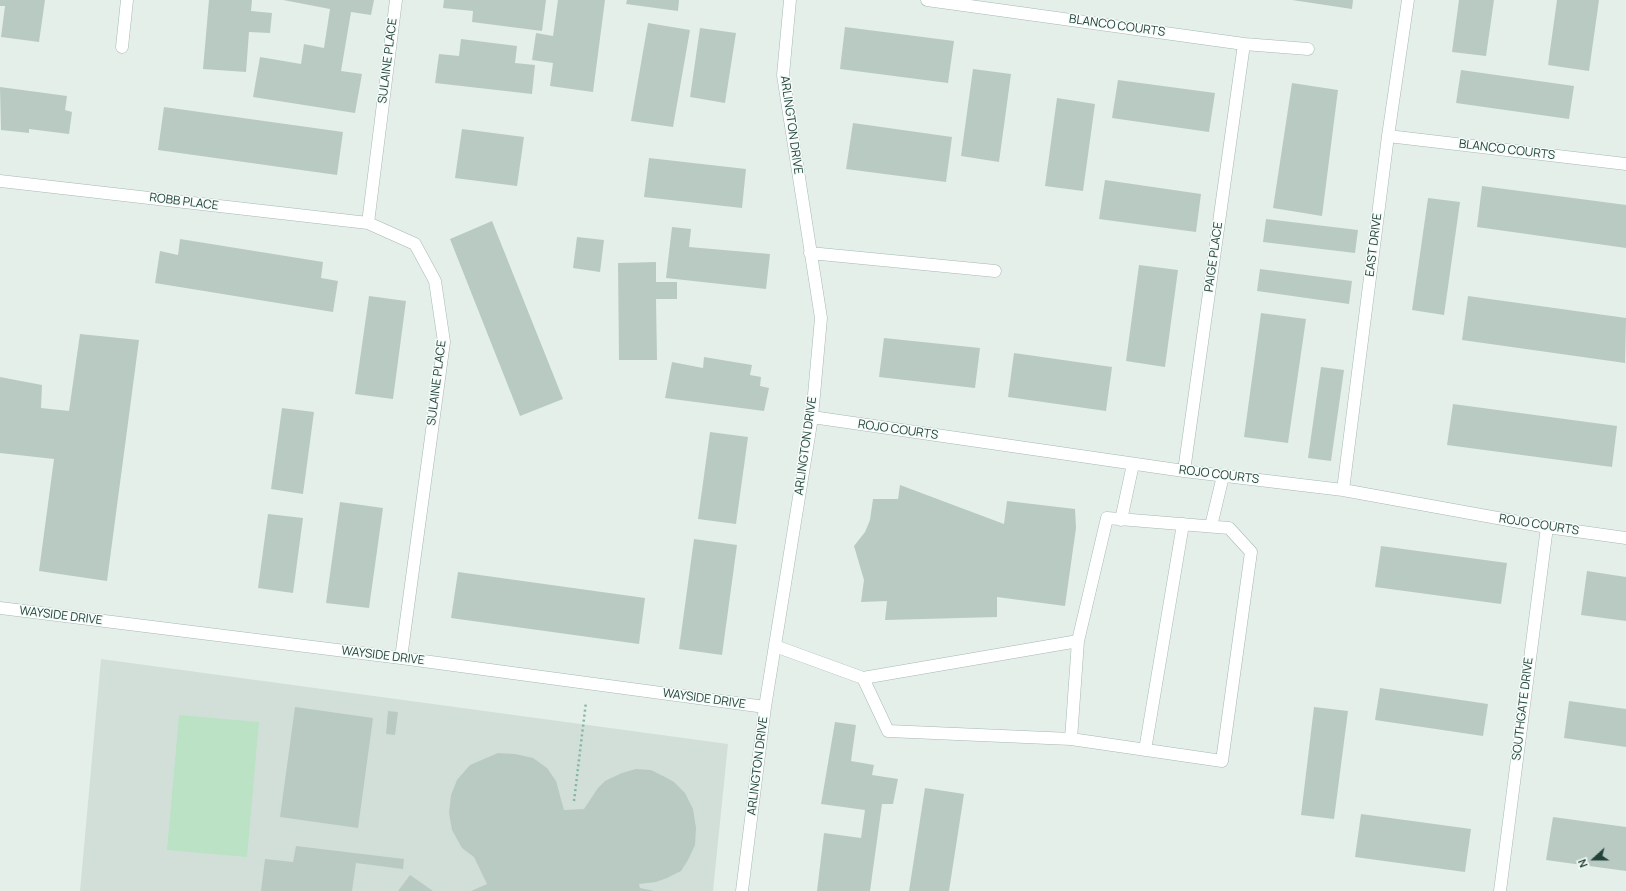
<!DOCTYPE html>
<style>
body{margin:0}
#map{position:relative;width:1626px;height:891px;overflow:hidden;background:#e4efea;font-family:Manrope,sans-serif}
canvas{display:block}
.north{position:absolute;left:1574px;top:839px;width:40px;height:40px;-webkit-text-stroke:3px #f5fbf8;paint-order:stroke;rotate:249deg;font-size:11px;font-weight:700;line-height:16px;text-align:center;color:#21433a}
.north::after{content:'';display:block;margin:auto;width:14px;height:18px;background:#21433a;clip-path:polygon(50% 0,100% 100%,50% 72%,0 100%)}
</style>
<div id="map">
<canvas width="1626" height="891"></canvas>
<div class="north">N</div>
</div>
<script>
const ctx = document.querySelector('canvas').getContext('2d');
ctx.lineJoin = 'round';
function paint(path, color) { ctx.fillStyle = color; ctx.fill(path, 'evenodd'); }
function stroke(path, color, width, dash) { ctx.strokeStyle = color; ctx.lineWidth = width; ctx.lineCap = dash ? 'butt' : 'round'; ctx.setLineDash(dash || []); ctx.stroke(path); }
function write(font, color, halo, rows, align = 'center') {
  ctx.font = font + ' Manrope,sans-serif'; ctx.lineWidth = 3; ctx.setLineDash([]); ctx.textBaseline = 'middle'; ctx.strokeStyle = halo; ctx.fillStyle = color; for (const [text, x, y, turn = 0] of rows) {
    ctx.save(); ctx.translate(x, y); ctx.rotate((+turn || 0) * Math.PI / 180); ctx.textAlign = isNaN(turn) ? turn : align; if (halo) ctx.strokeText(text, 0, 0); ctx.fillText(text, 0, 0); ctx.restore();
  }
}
paint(new Path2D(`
 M101 659 728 744 713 891H80Z`), '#d2dfd9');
paint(new Path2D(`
 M179 715 259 722 247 857 167 850Z`), '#bbe2c5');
paint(new Path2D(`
 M0 0H45L39 42 1 37 5 6H0Z
 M209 0H252L251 11 272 13 270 33 249 32 246 72 203 69Z
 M283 0H374L371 15 351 12 341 71 362 74 355 113 253 97 260 57 301 64 304 44 324 48 330 9Z
 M444 0H546L542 31 472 22 473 11 443 8Z
 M558 0H605L593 92 550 86 553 63 532 60 536 33 553 36Z
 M627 0H679L678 11 626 4Z
 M1292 0H1353L1352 9Z
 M1459 0H1494L1486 56 1452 52Z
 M1557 0H1599L1589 71 1548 65Z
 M648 23 690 30 673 127 631 121Z
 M845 27 954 41 948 83 840 69Z
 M700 28 736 33 725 103 690 97Z
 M461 39 517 46 515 63 535 65 532 94 435 83 439 54 459 56Z
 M973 69 1011 74 999 162 961 156Z
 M1461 70 1574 86 1569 119 1456 103Z
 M1118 80 1215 93 1209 132 1112 118Z
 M1292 83 1338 90 1322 216 1273 208Z
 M0 87 67 96 65 110 72 112 69 134 29 129V133L1 130Z
 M1057 98 1095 104 1083 191 1045 186Z
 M164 107 343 132 337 175 158 150Z
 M853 123 952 137 946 182 846 169Z
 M462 129 524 137 517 186 455 178Z
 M649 158 746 169 742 208 644 197Z
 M1105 180 1201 194 1196 232 1099 219Z
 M1482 186 1626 205V248L1477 227Z
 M1428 198 1460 202 1444 315 1412 310Z
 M1266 219 1358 230 1355 253 1263 242Z
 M492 221 563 399 520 416 450 239Z
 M672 227 691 229 689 247 770 254 766 289 666 278Z
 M577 237 604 240 600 272 573 268Z
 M180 239 323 262 321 278 338 281 333 312 155 283 160 251 178 255Z
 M656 262V282H677V299H656L657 360H619L618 263Z
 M1139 265 1178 270 1165 367 1126 361Z
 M1260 269 1352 281 1349 304 1257 291Z
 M369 296 406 301 393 399 355 394Z
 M1468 296 1626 318 1625 363 1462 340Z
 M1261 313 1306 319 1288 443 1244 437Z
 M80 334 139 340 107 581 39 571 54 459 0 453V377L42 385 41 408 69 411Z
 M884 338 980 348 975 388 879 377Z
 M1014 353 1112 367 1106 411 1008 397Z
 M704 357 752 365 750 375 761 377 760 386 769 388 764 411 665 398 672 362 703 368Z
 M1321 367 1344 370 1331 461 1308 458Z
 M1453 404 1617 426 1612 467 1447 445Z
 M282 408 314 412 303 494 271 489Z
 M710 432 748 437 736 524 698 519Z
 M900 485 1004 524 1007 501 1075 509 1076 528 1065 606 997 597V617L885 620 887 601 861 602 864 580 854 546 865 532 870 520 873 499H898Z
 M340 502 383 508 369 608 326 603Z
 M268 514 303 518 293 593 258 588Z
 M694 539 737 545 722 655 679 649Z
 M1381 546 1507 563 1501 604 1375 587Z
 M1587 571 1626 577V621L1581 615Z
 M458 572 645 598 639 644 451 618Z
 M1380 688 1488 704 1483 736 1375 720Z
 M1569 701 1626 709V747L1564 738Z
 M295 707 373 718 358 828 280 817Z
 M1314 707 1348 711 1334 819 1301 815Z
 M388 711 398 712 395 735 386 734Z
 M835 722 856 725 851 761 874 765 872 775 898 779 893 804H882L870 891H817L824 833 861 838 865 810 821 804Z
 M498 753 515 754 533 758 547 768 556 781 564 810 584 809 598 788 605 781 622 773 636 769 651 770 663 776 674 782 685 793 693 809 696 828 695 845 688 860 681 871 667 878 656 882 639 884 640 888 654 891H471L487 884 474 857 462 848 452 830 449 813 451 795 457 780 470 765Z
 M925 788 964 794 949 891H909Z
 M1361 814 1471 829 1465 872 1355 857Z
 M1553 817 1626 827V871L1546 860Z
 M296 846 404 859 403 869 356 863 352 891H261L265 859 293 862Z
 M410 875 433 891H398Z`), '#b9cac3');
const minor = new Path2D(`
 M396 0 368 223 415 244 435 281 444 342 401 658
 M927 0 1244 44 1308 49
 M122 47 127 0
 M1388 136 1626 164
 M0 181 368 223
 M810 253 995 271
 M812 417 1184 471 1343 490 1547 527 1626 538
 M1184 471 1244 44
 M1343 490 1388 136 1408 0
 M1121 520 1133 464
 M1211 526 1223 476
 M0 608 401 658 765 707
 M775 646 863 678 888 731 1071 739 1078 641 863 678
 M1071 739 1222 761 1251 552 1229 528 1107 518 1078 641
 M1145 750 1183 524
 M742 891 765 707 812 417 821 318 783 75 790 0
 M1500 891 1547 527`);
stroke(minor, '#a6b8b2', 13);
stroke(new Path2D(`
 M574 801 586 702`), '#81b5a5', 2.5, [2, 3]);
stroke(minor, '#fff', 12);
write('12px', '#21433a', '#f5fbf8', [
 ["BLANCO COURTS",1117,26,8],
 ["SULAINE PLACE",388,61,-83],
 ["ARLINGTON DRIVE",791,125,82],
 ["BLANCO COURTS",1507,150,7],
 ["ROBB PLACE",184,202,7],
 ["EAST DRIVE",1374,245,-83],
 ["PAIGE PLACE",1214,257,-82],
 ["SULAINE PLACE",437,383,-83],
 ["ROJO COURTS",898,430,8],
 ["ARLINGTON DRIVE",806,446,-82],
 ["ROJO COURTS",1219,475,7],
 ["ROJO COURTS",1539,525,9],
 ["WAYSIDE DRIVE",61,616,7],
 ["WAYSIDE DRIVE",383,656,7],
 ["WAYSIDE DRIVE",704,699,8],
 ["SOUTHGATE DRIVE",1523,709,-83],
 ["ARLINGTON DRIVE",758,766,-83]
]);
</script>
